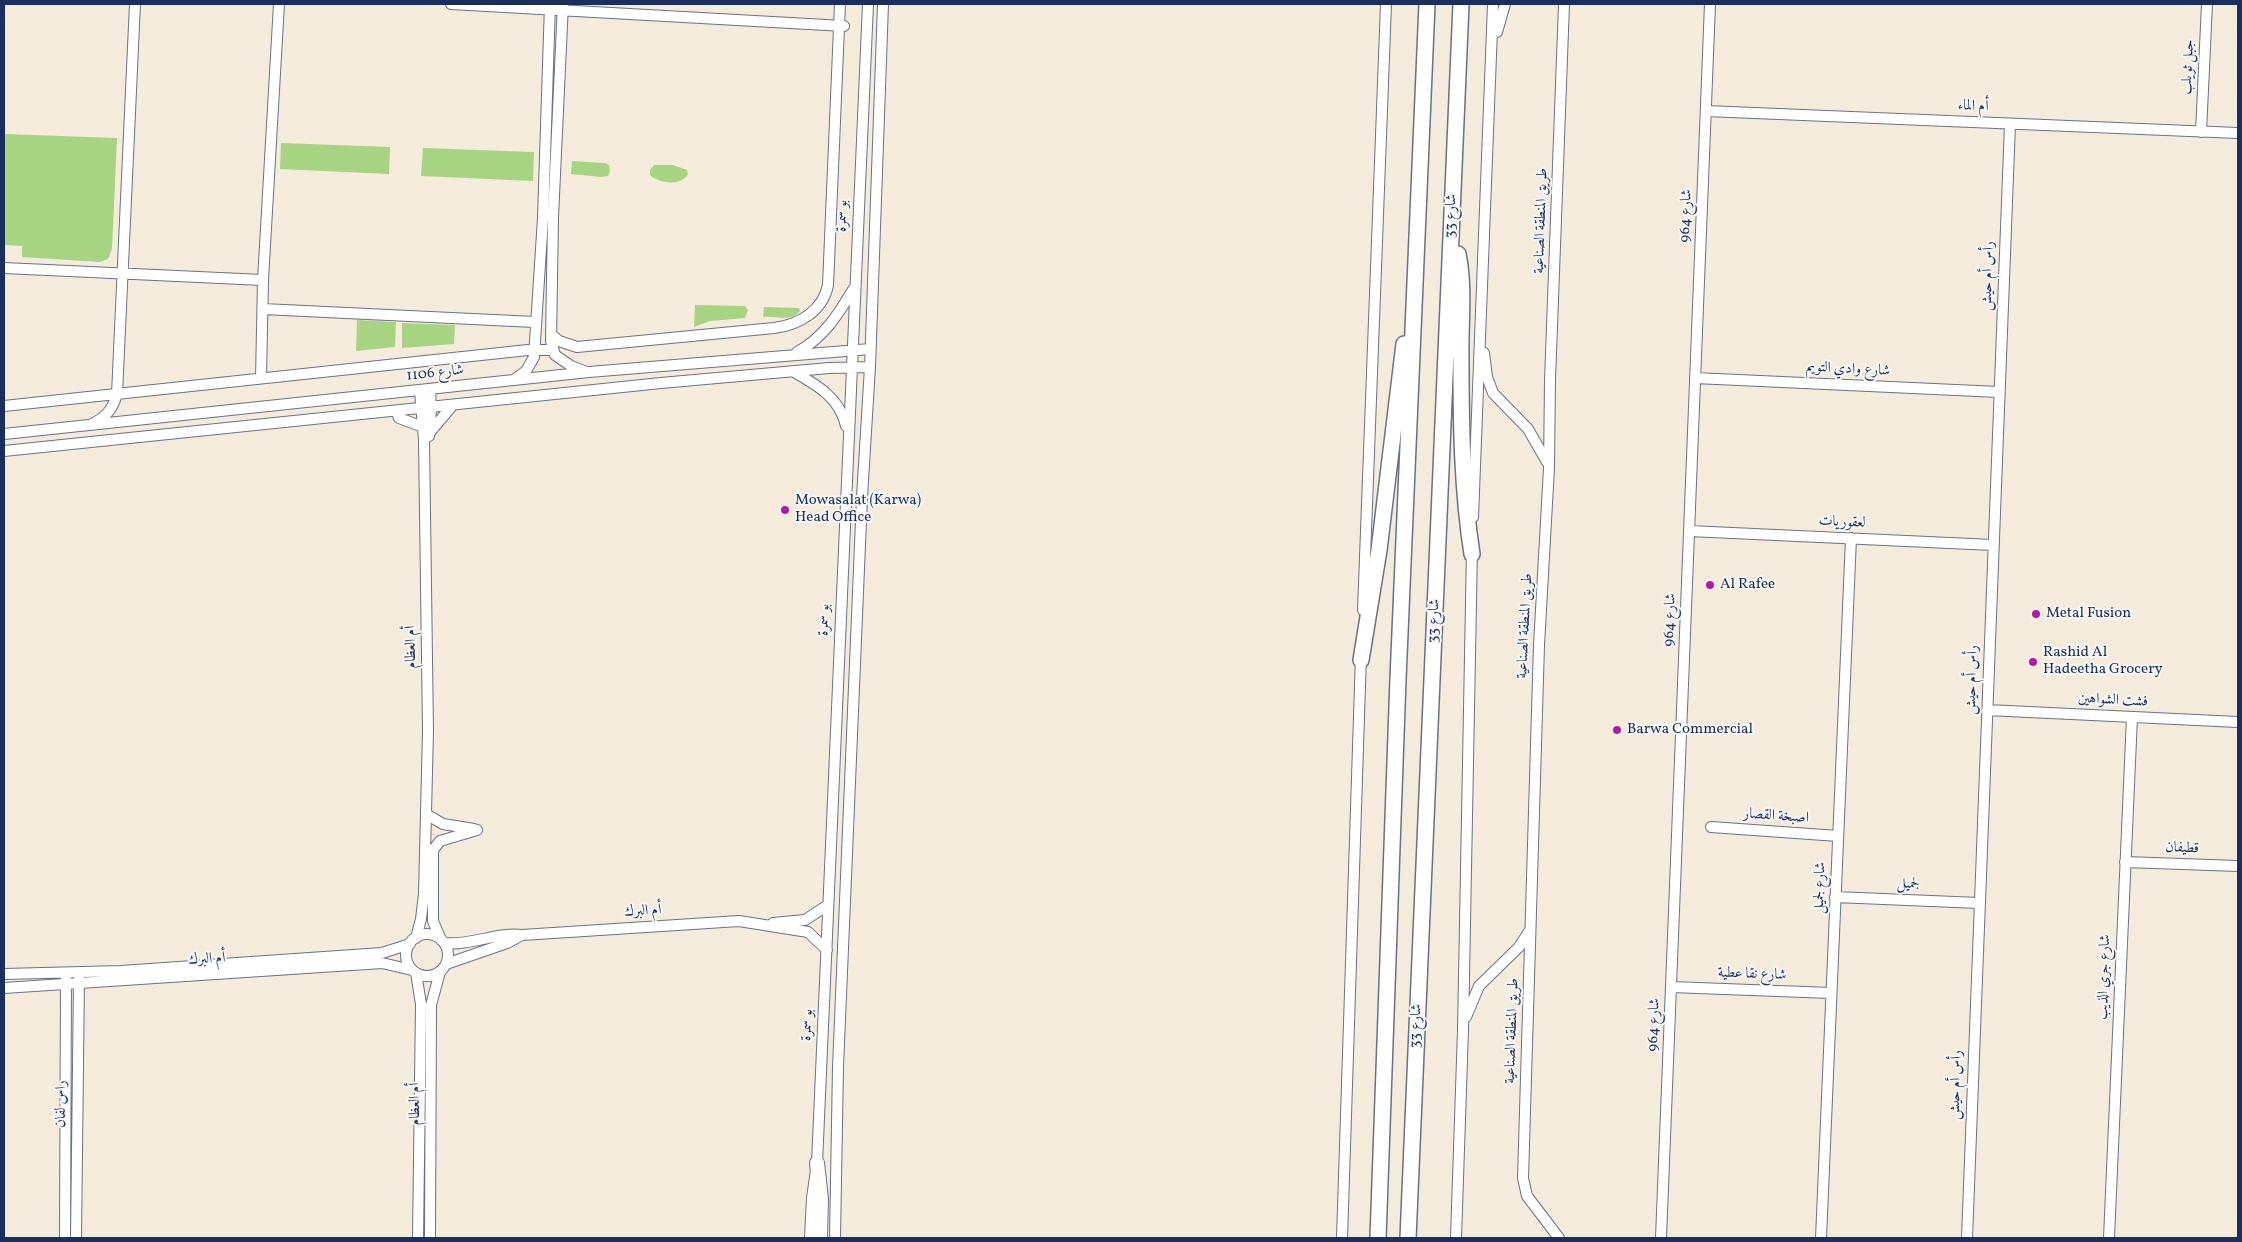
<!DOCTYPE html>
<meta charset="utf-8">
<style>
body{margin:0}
#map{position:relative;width:2242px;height:1242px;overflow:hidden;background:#f4ebdb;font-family:Vollkorn,serif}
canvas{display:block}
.frame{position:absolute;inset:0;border:5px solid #1b2f5e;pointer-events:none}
</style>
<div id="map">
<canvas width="2242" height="1242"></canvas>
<div class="frame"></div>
</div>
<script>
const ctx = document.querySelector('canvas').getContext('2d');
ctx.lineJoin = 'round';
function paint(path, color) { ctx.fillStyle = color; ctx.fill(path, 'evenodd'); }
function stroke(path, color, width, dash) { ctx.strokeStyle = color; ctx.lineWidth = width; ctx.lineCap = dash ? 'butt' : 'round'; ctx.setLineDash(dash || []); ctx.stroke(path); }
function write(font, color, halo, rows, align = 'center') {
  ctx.font = font + ' Vollkorn,Amiri,serif'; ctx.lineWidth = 4; ctx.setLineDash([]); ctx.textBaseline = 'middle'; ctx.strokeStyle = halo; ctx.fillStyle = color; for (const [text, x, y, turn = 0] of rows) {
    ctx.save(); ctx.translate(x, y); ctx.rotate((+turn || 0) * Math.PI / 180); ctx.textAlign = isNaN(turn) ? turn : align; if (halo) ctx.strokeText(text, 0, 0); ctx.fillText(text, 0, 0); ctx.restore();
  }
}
paint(new Path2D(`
 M4 134 117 138 112 249 108 259 100 262 22 257V246L4 245Z
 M281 143 390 147 389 174 280 169Z
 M423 148 534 152 533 181 421 176Z
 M572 161 605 163 609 165 610 171 608 176 601 177 571 174Z
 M654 165H673L687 170 688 174C682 186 659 184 650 175V170Z
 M695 305 745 306 748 310 745 318 710 321 694 327Z
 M764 307 799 308 800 311C791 323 776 315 763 317Z
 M357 320 396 322 395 347 356 351Z
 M402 323 455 325 454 344 402 348Z`), '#a6d482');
const minor = new Path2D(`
 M451 4 844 26
 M563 4 553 217 551 341 555 355 571 366 584 371
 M1497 32 1505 4
 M1706 111 2238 133
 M2201 132 2207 4
 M4 268 263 280
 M263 309 535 322
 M551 334 559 341 577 347 774 328C799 325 823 311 828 285L840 4
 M797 352C824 338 839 313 854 288
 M1484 353 1487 377 1493 393 1528 429 1547 462
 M794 372C817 385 840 398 846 426
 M261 378 263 280 279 4
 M1695 378 1999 392
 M515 379 526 371 534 357 543 218 550 4
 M4 406 528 350H552
 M397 412 399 418 423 427
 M92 424C106 417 113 409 117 394L135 4
 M430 432 452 406
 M4 434 589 372 870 349
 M429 436 431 409 430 390
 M4 451 661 383 829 368 870 367
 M1473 517 1493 4
 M1689 531 1993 545
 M1363 610 1386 4
 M1987 710 2238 722
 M426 814 443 824 474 829
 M1711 827 1838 836
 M2125 862 2238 866
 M1835 897 1979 903
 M773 923 805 920 828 905
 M406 955a21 21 0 1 1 42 0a21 21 0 1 1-42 0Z
 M416 938 421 919 424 894 428 731 424 440 420 391
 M441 940 433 921V850L440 841 477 830
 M444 943C471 946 495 932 522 935L739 921 808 932 827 950
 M446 964 507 943 522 935
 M416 973 421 1004 418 1238
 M4 974 121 971 382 953 410 944
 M1671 987 1831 993
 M4 988 382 963 412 970
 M1466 1017 1479 986 1519 947 1530 930
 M65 1238 66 977
 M76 1238 79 979
 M430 1238 431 1005 440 972
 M810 1238 812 1198 817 1163 868 4
 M835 1238 838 1067 862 497 870 367 883 4
 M1342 1238 1361 655
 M1456 1238 1463 1030 1472 549
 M1559 1238 1527 1196 1523 1178 1539 645 1549 468 1550 380 1564 4
 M1661 1238 1710 4
 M1821 1238 1851 538
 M1967 1238 2010 124
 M2109 1238 2132 717`);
const major = new Path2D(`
 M817 1163 821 1199 820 1238`);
const highway = new Path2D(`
 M1458 254C1465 288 1460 326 1461 360 1461 425 1462 490 1472 554
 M1361 660 1379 550 1404 344
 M1378 1238 1398 679 1427 4
 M1408 1238 1461 4`);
stroke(minor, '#67718a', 12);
stroke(major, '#67718a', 16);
stroke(highway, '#67718a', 18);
stroke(minor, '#fff', 10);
stroke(major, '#fff', 14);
stroke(highway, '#fff', 15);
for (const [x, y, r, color] of [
 [785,510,5,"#b5179e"],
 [1710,585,5,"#b5179e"],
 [2036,614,5,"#b5179e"],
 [2033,662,5,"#b5179e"],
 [1617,730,5,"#b5179e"]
]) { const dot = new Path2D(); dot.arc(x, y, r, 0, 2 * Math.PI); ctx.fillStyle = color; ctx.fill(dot); stroke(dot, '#f6f6f2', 2); }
write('15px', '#1b2f5e', '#f6f6f2', [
 ["جبل ثويلب",2189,67,-87],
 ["أم الماء",1973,107,2],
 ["بو سمرة",843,216,-88],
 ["شارع 33",1452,216,-88],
 ["شارع 964",1687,216,-88],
 ["طريق المنطقة الصناعية",1542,221,-88],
 ["رأس أم حيش",1989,276,-88],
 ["شارع وادي التويم",1848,370,3],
 ["شارع 1106",435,374,-6],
 ["لعقوريات",1842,523,3],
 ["بو سمرة",825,620,-88],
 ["شارع 964",1671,620,-88],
 ["شارع 33",1435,621,-88],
 ["طريق المنطقة الصناعية",1526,626,-87],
 ["أم العظام",412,647,-91],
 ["رأس أم حيش",1973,680,-88],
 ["فشت الشواهين",2113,701,3],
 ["اصبخة القصار",1776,817,4],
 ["قطيفان",2182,849,2],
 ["لجميل",1908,885,2],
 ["شارع لجميل",1821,888,-88],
 ["أم البرك",643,912,-4],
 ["أم البرك",207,960,-4],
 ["شارع نقا عطية",1752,975,2],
 ["شارع جري الذيب",2105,977,-88],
 ["بو سمرة",808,1025,-87],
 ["شارع 964",1655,1025,-88],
 ["شارع 33",1417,1026,-88],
 ["طريق المنطقة الصناعية",1513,1031,-88],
 ["رأس أم حيش",1957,1085,-88],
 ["راس لفان",62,1104,-90],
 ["أم العظام",416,1104,-90]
]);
write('15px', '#1b2f5e', '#f6f6f2', [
 ["Mowasalat (Karwa)",795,501],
 ["Head Office",795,518],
 ["Al Rafee",1720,585],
 ["Metal Fusion",2046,614],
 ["Rashid Al",2043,653],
 ["Hadeetha Grocery",2043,670],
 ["Barwa Commercial",1627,730]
], 'left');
</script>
